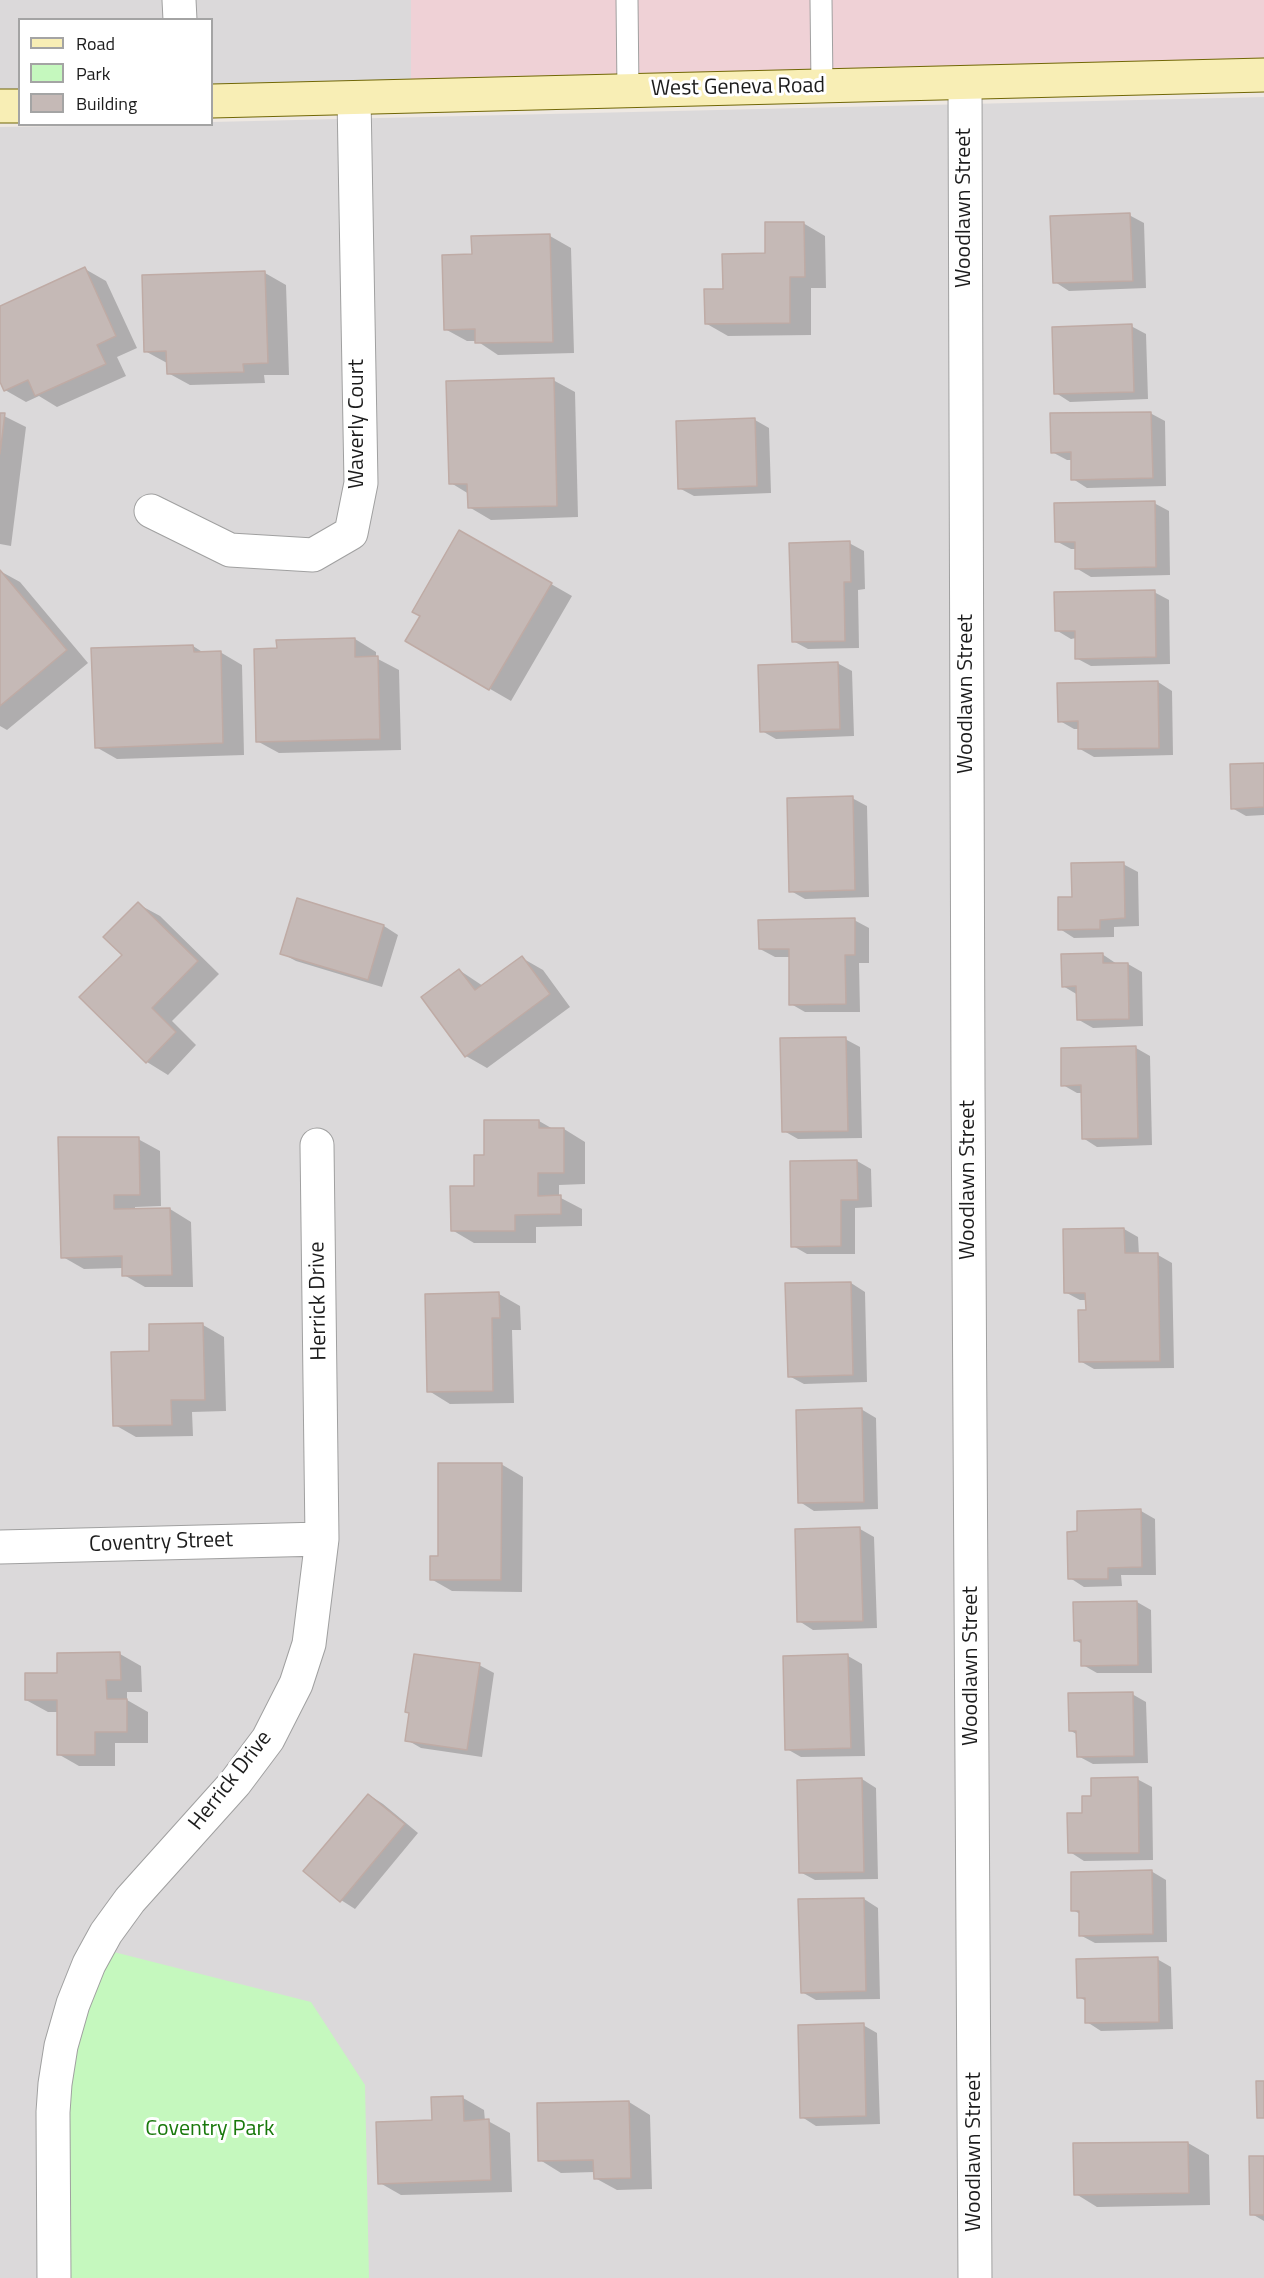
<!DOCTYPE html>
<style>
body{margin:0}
#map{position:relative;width:1264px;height:2278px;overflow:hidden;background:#eee8e2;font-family:"Titillium Web",sans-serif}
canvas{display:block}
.legend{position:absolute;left:18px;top:18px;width:195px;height:108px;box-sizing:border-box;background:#fff;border:2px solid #a4a4a4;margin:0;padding:8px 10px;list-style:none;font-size:18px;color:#1c1c1c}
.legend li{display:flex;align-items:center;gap:12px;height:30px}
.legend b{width:30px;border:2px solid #a4a4a4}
</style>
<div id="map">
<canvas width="1264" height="2278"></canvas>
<ul class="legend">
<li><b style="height:8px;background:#f8eeb5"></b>Road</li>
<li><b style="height:16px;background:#c5f8be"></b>Park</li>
<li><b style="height:16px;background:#c5b9b6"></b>Building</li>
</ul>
</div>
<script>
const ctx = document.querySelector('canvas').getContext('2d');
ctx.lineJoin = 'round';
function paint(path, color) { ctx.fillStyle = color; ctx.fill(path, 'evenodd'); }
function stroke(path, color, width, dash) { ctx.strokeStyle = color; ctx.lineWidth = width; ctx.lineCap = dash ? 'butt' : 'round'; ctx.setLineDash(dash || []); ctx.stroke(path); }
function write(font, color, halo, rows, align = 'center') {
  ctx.font = font + ' "Titillium Web",sans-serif'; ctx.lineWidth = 6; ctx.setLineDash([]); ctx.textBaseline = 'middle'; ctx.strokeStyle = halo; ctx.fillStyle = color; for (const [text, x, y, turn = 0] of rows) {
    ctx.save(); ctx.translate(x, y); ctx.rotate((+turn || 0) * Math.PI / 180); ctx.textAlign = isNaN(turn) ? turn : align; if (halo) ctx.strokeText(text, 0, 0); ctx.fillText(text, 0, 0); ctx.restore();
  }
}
paint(new Path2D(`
 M0 0H411V90L212 93V20H20L19 95H0Z
 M1264 97V2278H0V127L212 124V122Z`), '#dbd9da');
paint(new Path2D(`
 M411 0H1264V70L411 90Z`), '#efd1d6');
paint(new Path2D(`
 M98 1948 311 2002 365 2085 369 2278H60V2112Z`), '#c5f8be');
paint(new Path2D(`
 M1129 215 1144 223 1146 288 1069 291 1055 282Z
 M803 223 825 236 826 288H811V335L728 336 707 324 725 290Z
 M550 236 571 248 574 353 498 355 477 341H467L445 329 473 255Z
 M85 269 106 281 137 348 117 357 126 376 57 407 39 396 26 402 5 390 0 378V307Z
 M265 273 286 285 289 375H264L265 383 190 385 168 373 167 363 145 351Z
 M1131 326 1146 334 1148 399 1070 402 1056 393Z
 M553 380 575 392 578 517 491 520 469 507V494L451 483Z
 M1150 413 1165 421 1166 486 1087 488 1073 479 1072 460H1067L1052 452Z
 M0 414 26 427 11 546 0 544Z
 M755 420 769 428 771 493 694 496 679 488Z
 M1154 503 1169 511 1170 575 1091 577 1076 568V549H1071L1056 541Z
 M460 532 572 596 511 701 407 641 422 616Z
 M849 543 864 551 865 589 858 590 859 648 808 649 793 641Z
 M0 571 20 582 88 663 7 730 0 726Z
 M1154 592 1169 600 1170 664 1091 666 1076 658V638L1071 639 1056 630Z
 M355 639 376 652V658L399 670 401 750 279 753 257 741 278 649Z
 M193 646 204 653 220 652 242 665 244 755 117 759 96 747Z
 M837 663 852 671 854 736 776 739 762 731Z
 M1158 682 1172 691 1173 755 1094 757 1080 749 1079 729H1074L1060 721Z
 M1264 765V815L1246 816 1232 808Z
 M852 798 867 806 869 897 805 899 791 891Z
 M1123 864 1138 872 1139 926 1114 927V937L1074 938 1060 929 1074 898Z
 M298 900 384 926 398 935 382 987 296 961 281 953Z
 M138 904 160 916 219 974 172 1021 196 1045 168 1075 147 1062 124 955Z
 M854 920 869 928V963H859L860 1012H805L791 1004 790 957H775L760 949Z
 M1102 954 1117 964H1128L1142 972 1143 1026 1093 1028 1079 1020 1078 995 1063 986Z
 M522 958 543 970 570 1007 487 1068 466 1056 459 970 483 986Z
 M845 1039 860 1047 862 1138 798 1139 784 1131Z
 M1136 1048 1150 1056 1152 1145 1097 1147 1083 1138 1082 1093H1077L1063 1085Z
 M539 1121 553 1129H564L585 1142V1184L559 1185V1197L582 1209V1226L536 1227V1243H474L452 1230 476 1188 485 1156Z
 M138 1139 160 1151 161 1206 135 1207V1210L170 1209 191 1222 193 1287H145L124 1275 123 1268 84 1269 63 1257Z
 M857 1161 871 1169 872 1207 855 1208V1254H807L793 1246Z
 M1124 1229 1138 1237 1139 1255H1158L1172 1263 1174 1368 1094 1369 1080 1361 1087 1300H1080L1065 1292 1064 1230Z
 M851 1283 865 1292 867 1382 804 1384 789 1376Z
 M499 1294 520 1306 521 1330H512L514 1403 450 1404 429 1391Z
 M203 1325 224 1337 226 1411 192 1412 193 1436 136 1437 115 1425 151 1352Z
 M861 1409 876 1418 878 1509 814 1511 800 1502Z
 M501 1464 523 1477 522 1592 452 1591 431 1579 439 1557Z
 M1141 1511 1155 1519 1156 1575H1121L1122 1586 1084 1587 1070 1578 1079 1533V1513Z
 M860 1529 874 1537 877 1628 813 1630 799 1621Z
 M1137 1602 1151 1610 1152 1673H1097L1083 1665 1082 1644 1075 1640Z
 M120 1654 141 1666 142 1692H127V1700L148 1712V1743H115V1766H79L58 1754V1712H48L26 1700Z
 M848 1656 862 1664 865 1756 801 1757 787 1749Z
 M479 1665 494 1673 482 1757 421 1748 407 1740Z
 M1132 1694 1146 1702 1148 1763 1093 1764 1078 1756V1735L1071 1731Z
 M862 1779 876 1788 878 1879 815 1880 800 1872Z
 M1137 1779 1152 1787 1153 1860 1084 1861 1070 1852 1084 1814 1093 1797Z
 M369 1795 383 1804 418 1833 355 1909 341 1900Z
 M1151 1871 1166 1880 1167 1942 1095 1943 1080 1935V1914L1073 1910Z
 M864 1899 878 1908 880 1999 816 2000 802 1992Z
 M1157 1959 1171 1967 1173 2029 1101 2031 1087 2022 1086 2001 1079 1997Z
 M863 2025 877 2033 880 2124 816 2126 802 2117Z
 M463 2098 484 2110 485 2121H488L510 2133 512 2192 401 2195 380 2183 433 2121Z
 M629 2102 650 2115 652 2189 617 2190 595 2178V2172L561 2173 540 2160Z
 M1188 2143 1209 2155 1210 2205 1097 2207 1076 2194Z
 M1264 2158V2221L1252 2214Z`), '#0003');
const building = new Path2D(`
 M1130 213 1133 281 1053 283 1050 216Z
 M765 222H804L805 277H790V323L705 324 704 289H723L722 254 765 253Z
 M550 234 553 342 475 343V329L444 330 442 255 472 254 471 236Z
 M85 267 116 336 97 345 106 364 35 396 28 380 4 391 0 382V306Z
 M265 271 268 363 243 364 244 372 167 374 166 351 144 352 142 275Z
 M1132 324 1134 392 1054 394 1052 327Z
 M554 378 557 506 468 508 467 484H449L446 381Z
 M1151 412 1153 478 1071 480V452L1051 453 1050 413Z
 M0 413H5L0 454Z
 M755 418 757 486 678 489 676 421Z
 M1155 501 1156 567 1075 569V542H1055L1054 503Z
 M459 530 552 583 489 690 405 641 420 616 412 612Z
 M850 541 851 582H844L845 641 792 642 789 543Z
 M0 570 67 650 0 706Z
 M1155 590 1156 657 1075 659V631H1055L1054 592Z
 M355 638V657L378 656 380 739 256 742 254 649 277 648 276 640Z
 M193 645 194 652 221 651 223 743 95 748 91 648Z
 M838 662 840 729 760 732 758 665Z
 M1158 681 1159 748 1078 749V721L1058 722 1057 683Z
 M1264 763V807L1231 809 1230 764Z
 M853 796 855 890 789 892 787 798Z
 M1124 862 1125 918 1100 920V929L1058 930V897H1072L1071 863Z
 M297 898 384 925 368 980 280 954Z
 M138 902 198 961 152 1008 176 1032 146 1063 79 997 122 955 103 937Z
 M855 918V955H845L846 1004 789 1005V949H759L758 920Z
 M1103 953V963H1128L1129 1019 1077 1020 1076 986 1062 987 1061 954Z
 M522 956 550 994 465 1057 421 997 459 969 475 990Z
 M846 1037 848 1131 782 1132 780 1038Z
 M1136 1046 1138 1138 1082 1139 1081 1085 1061 1086V1048Z
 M484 1120H539V1128H564V1173H538V1196L561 1195V1214L515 1215V1231H451L450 1186H474V1155H484Z
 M58 1137H139L140 1195H114V1209L170 1208 172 1275 122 1276V1256L61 1258Z
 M857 1160 858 1200H841V1246L791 1247 790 1161Z
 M1124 1228 1125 1253H1158L1160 1361 1079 1362 1078 1310H1086L1085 1293H1064L1063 1229Z
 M851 1282 853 1375 788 1377 785 1283Z
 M499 1292 500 1318H492L493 1391 427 1392 425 1294Z
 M203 1323 205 1400H171L172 1425 113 1426 111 1352 149 1351V1324Z
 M862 1408 864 1502 798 1503 796 1410Z
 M438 1463H502L501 1580H430V1556H438Z
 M1141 1509 1142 1567 1108 1568V1579H1068L1067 1532 1077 1531V1511Z
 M860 1527 863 1621 797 1622 795 1529Z
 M1137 1601 1138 1665 1081 1666V1640L1074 1641 1073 1602Z
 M120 1652 121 1680H106L107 1699H127V1732H95V1755H57V1700H25V1673H57V1653Z
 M414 1654 480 1663 467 1750 405 1741 409 1713 405 1712Z
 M848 1654 851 1748 785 1750 783 1656Z
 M1133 1692 1134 1756 1077 1757 1076 1731H1069L1068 1693Z
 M1138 1777 1139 1853H1068L1067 1813H1082V1796H1091V1778Z
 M862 1778 864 1872 799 1873 797 1780Z
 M368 1794 405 1824 340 1902 303 1871Z
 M1152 1870 1153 1934 1079 1936V1911H1071V1872Z
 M864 1898 866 1991 801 1993 798 1899Z
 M1158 1957 1159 2022 1085 2023V1998H1077L1076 1959Z
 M864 2023 866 2116 800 2118 798 2025Z
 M1256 2081H1264V2118H1257Z
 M463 2096 464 2121 489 2119 491 2180 378 2184 376 2122 432 2120 431 2097Z
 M629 2101 631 2178 594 2179 593 2160 538 2161 537 2103Z
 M1188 2142 1189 2193 1074 2195 1073 2143Z
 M1249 2156H1264V2215H1250Z`);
paint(building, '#c5b9b6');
stroke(building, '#bfaba5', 1.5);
const service = new Path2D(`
 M627 0 628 90
 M821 0 822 86`);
const minor = new Path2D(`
 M179 0 180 20
 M965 83 968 1086 975 2278
 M151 511 230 550 313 555 351 533 361 483 354 98
 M0 1547 322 1539
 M54 2278 53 2112 55 2084 61 2046 73 2004 89 1964 106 1933 130 1900 235 1783 268 1739 296 1684 309 1644 322 1539 317 1145`);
const secondary = new Path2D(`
 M212 101 1264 75
 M0 106H20`);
stroke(service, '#a0a0a0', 23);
stroke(minor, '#a0a0a0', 35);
stroke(secondary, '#716706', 35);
stroke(service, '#fff', 21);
stroke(minor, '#fff', 33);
stroke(secondary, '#f8eeb5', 33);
write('22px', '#1c1c1c', '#fff', [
 ["West Geneva Road",738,88,-1],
 ["Woodlawn Street",965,208,-90],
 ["Waverly Court",358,424,-90],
 ["Woodlawn Street",967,694,-90],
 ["Woodlawn Street",969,1180,-90],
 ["Herrick Drive",319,1301,-91],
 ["Coventry Street",161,1543,-2],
 ["Woodlawn Street",972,1666,-90],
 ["Herrick Drive",231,1781,-52],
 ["Woodlawn Street",975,2152,-90]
]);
write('22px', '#19790c', '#fff', [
 ["Coventry Park",210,2130]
]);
</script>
